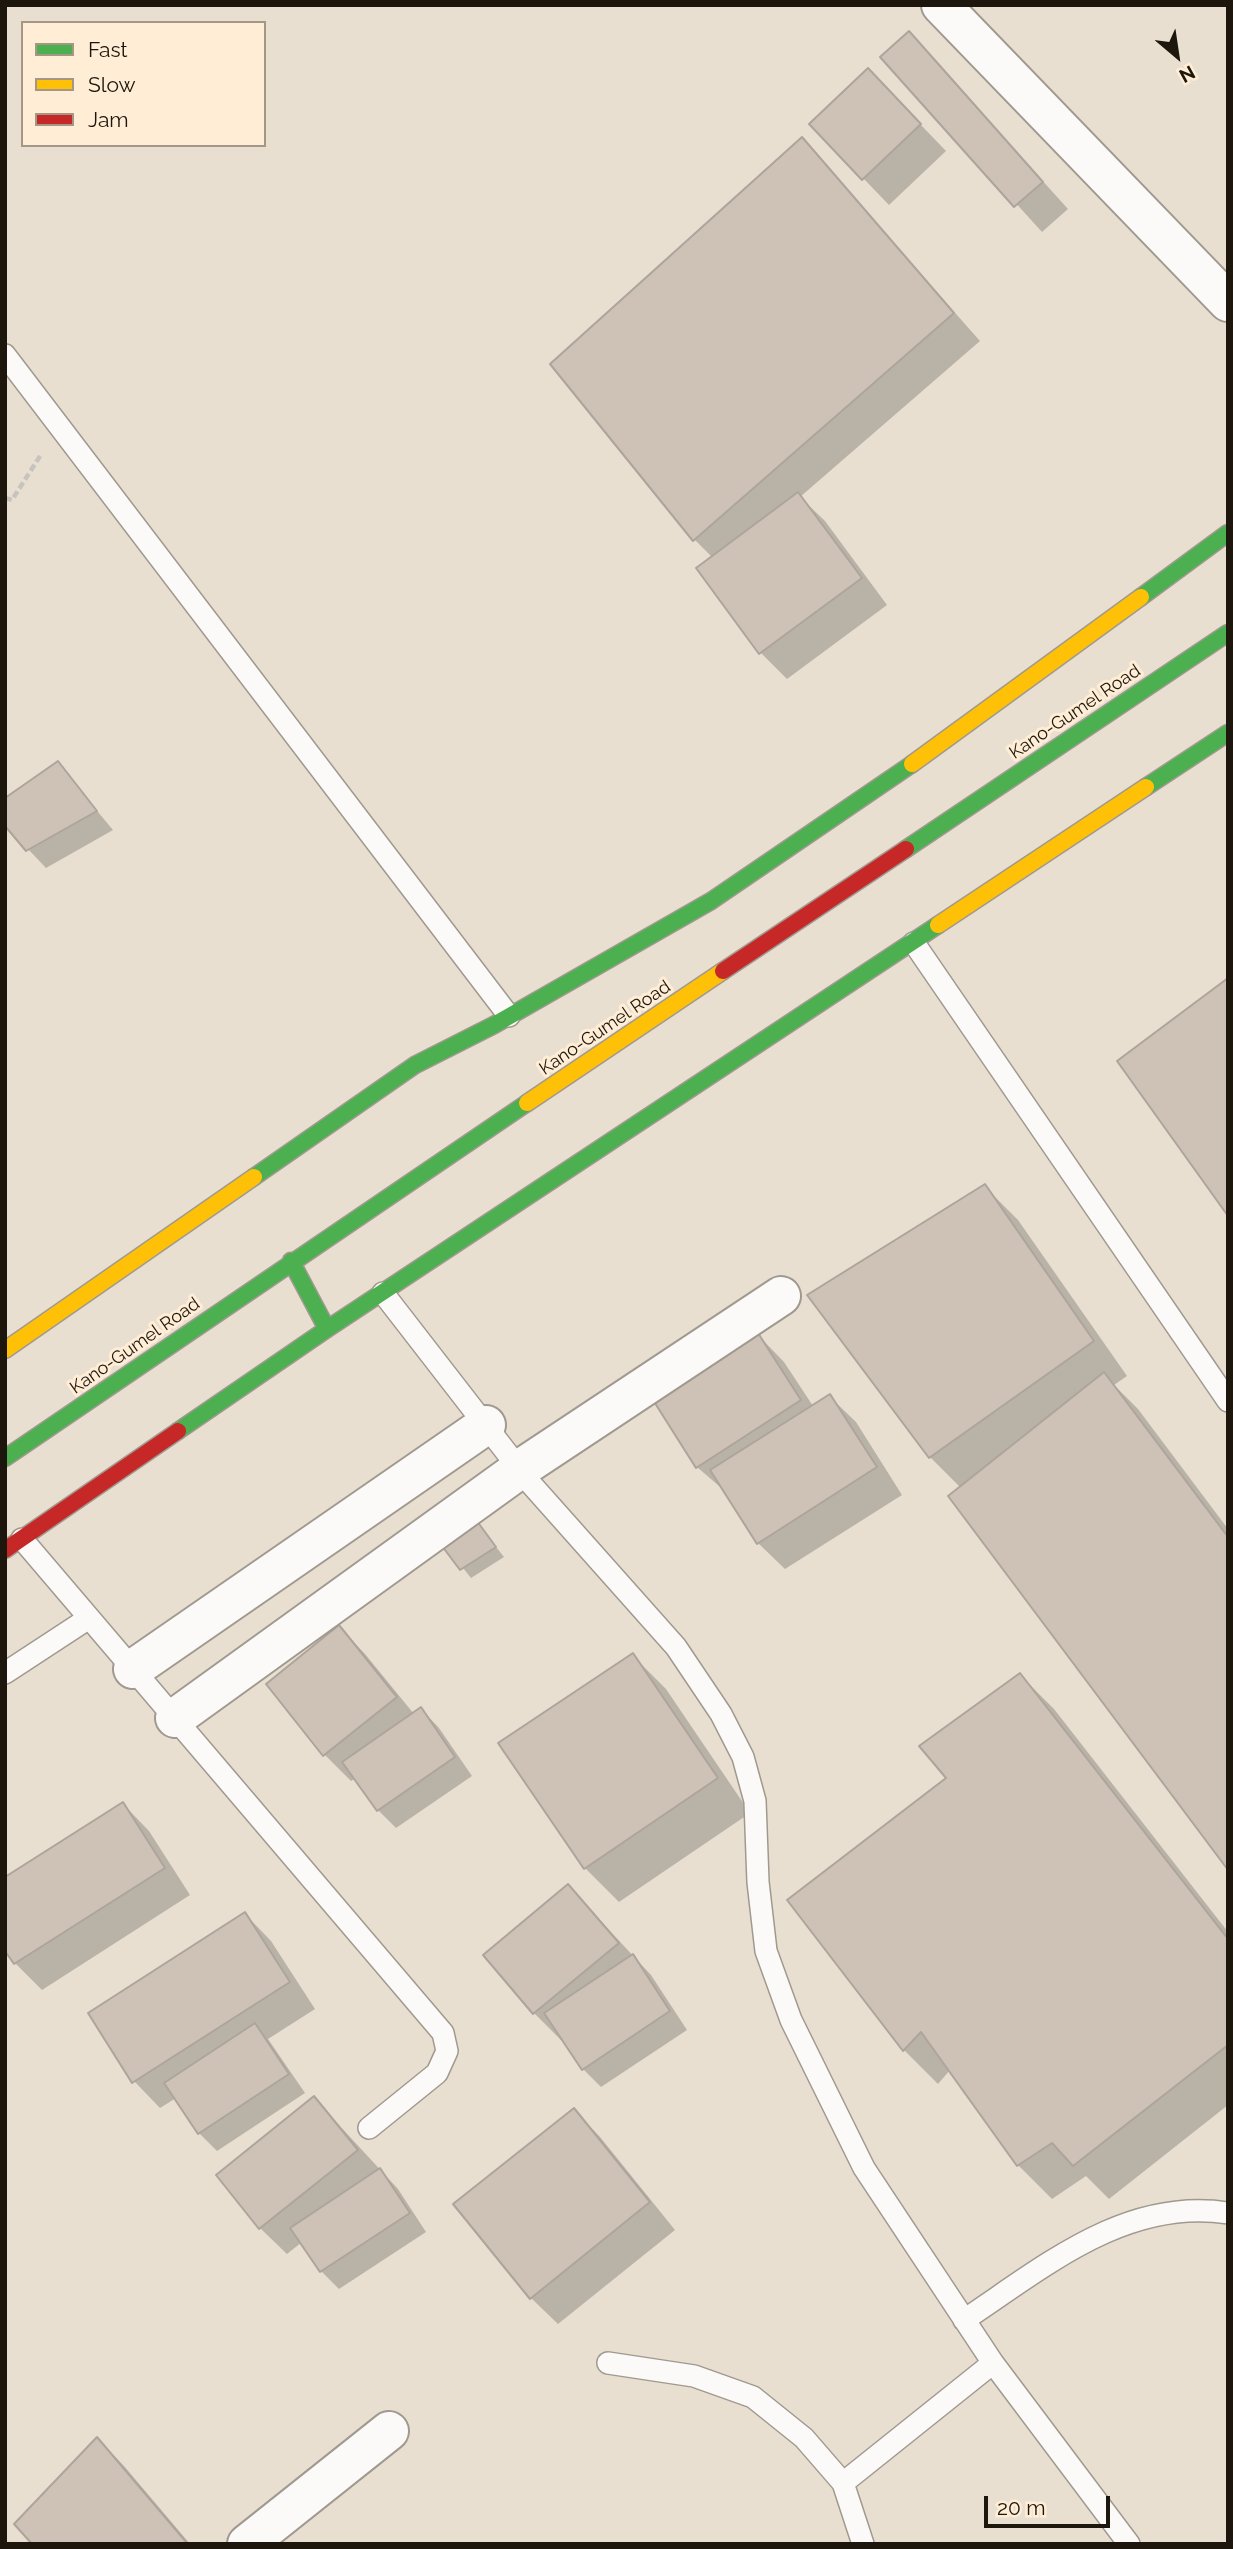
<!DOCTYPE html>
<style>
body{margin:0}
#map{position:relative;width:1233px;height:2549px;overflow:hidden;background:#e8dfd1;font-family:Raleway,sans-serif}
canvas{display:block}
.frame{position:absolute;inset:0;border:7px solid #1c160d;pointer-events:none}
.legend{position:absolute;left:21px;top:21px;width:245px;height:126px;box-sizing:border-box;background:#ffedd5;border:2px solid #a49785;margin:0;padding:9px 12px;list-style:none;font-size:21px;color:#1c160d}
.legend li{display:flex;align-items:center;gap:14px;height:35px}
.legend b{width:35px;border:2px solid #a49785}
.north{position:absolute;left:1142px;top:21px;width:70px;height:70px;-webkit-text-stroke:5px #ffedd5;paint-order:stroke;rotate:151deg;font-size:19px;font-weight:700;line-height:28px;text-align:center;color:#1c160d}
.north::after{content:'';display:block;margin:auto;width:24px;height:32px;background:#1c160d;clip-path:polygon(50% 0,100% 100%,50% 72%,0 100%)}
.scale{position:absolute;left:984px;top:2496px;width:126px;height:32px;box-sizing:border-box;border:4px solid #1c160d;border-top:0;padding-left:9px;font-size:21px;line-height:24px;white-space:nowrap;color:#1c160d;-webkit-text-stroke:5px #ffedd5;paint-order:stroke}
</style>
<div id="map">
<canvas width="1233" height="2549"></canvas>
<div class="frame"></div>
<ul class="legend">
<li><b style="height:9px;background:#4caf50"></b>Fast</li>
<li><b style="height:9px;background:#ffc107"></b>Slow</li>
<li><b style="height:9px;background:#c62828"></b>Jam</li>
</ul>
<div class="north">N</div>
<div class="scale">20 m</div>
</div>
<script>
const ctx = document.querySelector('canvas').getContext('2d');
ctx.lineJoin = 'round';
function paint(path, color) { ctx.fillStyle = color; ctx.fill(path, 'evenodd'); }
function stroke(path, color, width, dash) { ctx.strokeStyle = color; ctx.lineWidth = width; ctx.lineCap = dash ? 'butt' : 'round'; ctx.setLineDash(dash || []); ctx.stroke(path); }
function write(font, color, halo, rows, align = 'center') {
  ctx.font = font + ' Raleway,sans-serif'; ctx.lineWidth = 6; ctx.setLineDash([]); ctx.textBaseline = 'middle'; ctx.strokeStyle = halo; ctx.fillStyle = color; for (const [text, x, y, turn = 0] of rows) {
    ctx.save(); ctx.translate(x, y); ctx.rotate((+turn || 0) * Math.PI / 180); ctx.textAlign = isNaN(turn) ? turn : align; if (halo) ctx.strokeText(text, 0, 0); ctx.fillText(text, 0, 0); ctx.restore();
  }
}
paint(new Path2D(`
 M909 33 1068 209 1042 232 883 57Z
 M894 97 946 151 889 205 863 178Z
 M802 140 980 341 800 497 825 521 887 605 787 679 761 653 713 558 695 540 553 364Z
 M58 764 113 830 46 868 28 849Z
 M984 1186 1018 1220 1127 1376 1114 1385 1138 1409 1228 1529V1867L961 1488 930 1457Z
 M758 1335 784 1362 813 1406 829 1396 856 1422 902 1495 785 1569 758 1543 726 1492 697 1467Z
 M474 1519 504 1557 471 1578 442 1542Z
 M339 1627 365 1654 414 1714 421 1709 439 1728 472 1776 396 1828 378 1810 356 1778 351 1781 325 1755 268 1684Z
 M632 1655 666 1689 750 1813 619 1902 585 1868Z
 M1020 1675 1054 1709 1228 1932V2105L1109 2199 1086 2176 1052 2199 1018 2165 950 2070 938 2084 904 2050 949 1779Z
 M123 1804 149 1831 190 1895 42 1990 15 1963Z
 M568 1886 651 1975 687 2030 601 2087 583 2069 563 2038 561 2040 534 2013 486 1955Z
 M245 1914 271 1941 315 2009 268 2039 305 2093 217 2151 199 2133 176 2098 160 2108 134 2081Z
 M314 2098 398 2189 426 2232 339 2289 321 2271 302 2242 287 2254 260 2228Z
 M574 2110 600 2137 675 2230 558 2324 531 2298Z
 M98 2439 124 2466 190 2544H34Z`), '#0003');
const building = new Path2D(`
 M909 31 1043 182 1014 207 880 57Z
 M868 68 921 124 862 180 809 124Z
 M802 137 954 313 693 541 550 364Z
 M798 492 862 578 759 654 696 568Z
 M58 761 97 811 26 851 5 826V798Z
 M1228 978V1216L1117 1061Z
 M985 1184 1094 1341 929 1458 807 1295Z
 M758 1333 801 1400 696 1468 653 1400Z
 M1104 1372 1228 1537V1870L948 1496Z
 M830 1394 877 1467 757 1544 710 1470Z
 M474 1517 496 1547 460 1570 439 1542Z
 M339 1625 397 1697 323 1756 266 1684Z
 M633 1653 718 1778 584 1869 498 1743Z
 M1020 1673 1228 1939V2045L1073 2166 1052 2143 1017 2166 921 2032 903 2051 787 1900 946 1778 919 1746Z
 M421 1707 455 1757 377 1811 342 1762Z
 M123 1802 165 1868 14 1964 5 1951V1877Z
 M568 1884 619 1943 533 2014 483 1955Z
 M245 1912 290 1982 132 2083 88 2013Z
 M633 1954 670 2011 582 2070 544 2013Z
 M255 2023 289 2074 198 2134 164 2083Z
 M314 2096 358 2150 259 2229 216 2175Z
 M574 2108 650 2202 530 2299 453 2204Z
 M380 2168 410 2213 320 2272 290 2228Z
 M97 2437 187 2543 32 2544 14 2524Z`);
paint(building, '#cec2b7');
stroke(building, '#ada49b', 2);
const lane = new Path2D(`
 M5 355 509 1016
 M914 943 1228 1401
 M383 1293 531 1484 676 1647 721 1714 743 1757 755 1801 758 1882 766 1951 791 2020 864 2168 993 2363 1129 2544
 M22 1539 443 2033 447 2051 437 2073 369 2128
 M5 1673 89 1618
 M964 2320C1044 2267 1126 2197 1228 2213
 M608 2363 694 2376 753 2397 804 2438 843 2483 863 2544
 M843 2483 993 2363`);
const street = new Path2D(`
 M941 5 1228 302
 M133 1669 486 1425
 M175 1718 520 1469 781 1296
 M247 2544 389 2431`);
const fast = new Path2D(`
 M1141 597 1228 533
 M1146 787 1228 733
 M906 849 1228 633
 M254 1177 415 1065 494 1025 711 901 912 764
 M291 1261 327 1329
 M178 1431 327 1329 938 925
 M5 1458 527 1103`);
const slow = new Path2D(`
 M912 764 1141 597
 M938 925 1146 787
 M527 1103 723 971
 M5 1350 254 1177`);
const jam = new Path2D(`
 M723 971 906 849
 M5 1550 178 1431`);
stroke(lane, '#a0998f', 24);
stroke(street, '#a0998f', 42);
stroke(fast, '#a0998f', 19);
stroke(slow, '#a0998f', 19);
stroke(jam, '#a0998f', 19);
stroke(new Path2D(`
 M5 498 12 500 42 453`), '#c7c3bf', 4.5, [7, 3.5]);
stroke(lane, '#fcfaf8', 21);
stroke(street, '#fcfaf8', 38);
stroke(fast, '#4caf50', 16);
stroke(slow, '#ffc107', 16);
stroke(jam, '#c62828', 16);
write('18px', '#1c160d', '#ffedd5', [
 ["Kano-Gumel Road",1075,712,-34],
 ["Kano-Gumel Road",605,1028,-34],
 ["Kano-Gumel Road",135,1346,-35]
]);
</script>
